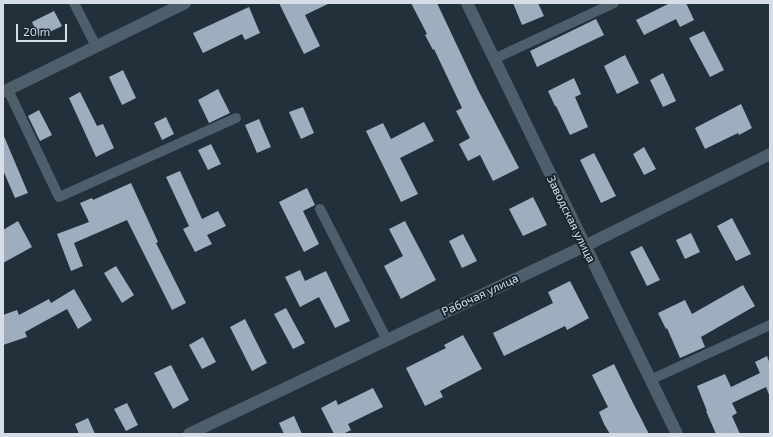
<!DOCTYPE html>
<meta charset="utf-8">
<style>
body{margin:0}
#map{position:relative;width:773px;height:437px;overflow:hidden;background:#22303c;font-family:"Exo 2",sans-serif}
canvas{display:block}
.frame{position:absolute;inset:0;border:4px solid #d5dee6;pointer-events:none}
.scale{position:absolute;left:16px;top:24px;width:51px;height:18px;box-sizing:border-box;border:2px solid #d5dee6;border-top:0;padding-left:5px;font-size:12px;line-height:14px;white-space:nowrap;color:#d5dee6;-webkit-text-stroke:3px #182631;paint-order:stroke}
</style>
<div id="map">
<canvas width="773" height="437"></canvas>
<div class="frame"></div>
<div class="scale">20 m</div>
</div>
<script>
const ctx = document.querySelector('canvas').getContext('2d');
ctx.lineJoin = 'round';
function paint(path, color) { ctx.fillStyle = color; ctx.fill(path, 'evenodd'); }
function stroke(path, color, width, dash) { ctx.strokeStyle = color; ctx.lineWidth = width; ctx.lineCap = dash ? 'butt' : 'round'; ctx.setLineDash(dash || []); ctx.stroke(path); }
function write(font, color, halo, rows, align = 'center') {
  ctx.font = font + ' "Exo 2",sans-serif'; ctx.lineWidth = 4; ctx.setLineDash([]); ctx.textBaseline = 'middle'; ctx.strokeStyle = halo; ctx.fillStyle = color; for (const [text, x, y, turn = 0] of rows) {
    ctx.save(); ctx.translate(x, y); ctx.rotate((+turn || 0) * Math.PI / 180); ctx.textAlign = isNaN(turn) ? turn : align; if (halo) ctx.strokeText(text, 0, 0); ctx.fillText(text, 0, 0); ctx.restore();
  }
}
paint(new Path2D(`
 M279 3H330L305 15 320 46 304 54Z
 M411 3H437L478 90 519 168 493 181 480 155 468 161 459 144 470 138 456 111 462 108 434 49 433 50 425 35 427 34Z
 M513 3H538L544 16 522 25Z
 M670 3H686L694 20 680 27 676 19 644 35 636 20Z
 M249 7 260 33 245 40 242 34 203 53 193 33Z
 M54 11 62 26 39 37 32 22Z
 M596 19 604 35 537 67 530 51Z
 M704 31 724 70 710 77 689 38Z
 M625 55 639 83 617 94 604 66Z
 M123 70 136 98 122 105 109 77Z
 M663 73 676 101 663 107 650 80Z
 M574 78 581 94 575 97 588 127 570 135 556 106H555L548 91Z
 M218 89 230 113 209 123 198 100Z
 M80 92 97 126 103 124 114 148 96 157 69 98Z
 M741 104 752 128 739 135 738 133 705 149 695 128Z
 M303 107 314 133 301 139 289 112Z
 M39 110 52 135 40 141 28 116Z
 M166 117 174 134 162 140 154 123Z
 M259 119 271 147 257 153 245 125Z
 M424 122 434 141 400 158 418 194 401 202 366 131 383 123 391 139Z
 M3 134 28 193 15 198 3 170Z
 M211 144 221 164 208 170 198 150Z
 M644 147 656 169 644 175 633 154Z
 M594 153 616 196 601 203 580 160Z
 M180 171 202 219 218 211 226 226 207 235 212 244 195 252 183 229 189 226 166 177Z
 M131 183 158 242 156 243 186 303 172 310 127 220 74 243 83 266 71 271 57 234 89 222 80 203 92 198 93 200Z
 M307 188 315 205 303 211 319 244 304 252 279 202Z
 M533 197 547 225 523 236 509 209Z
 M732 218 751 254 736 261 717 226Z
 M18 221 32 247 3 263V230Z
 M405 221 436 280 401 299 384 266 403 256 389 229Z
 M691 233 700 252 685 259 676 240Z
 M463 234 477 261 462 268 449 241Z
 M642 246 660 280 647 286 630 252Z
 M116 266 134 295 122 303 104 273Z
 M300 270 305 281 326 271 350 321 335 328 319 297 300 307 285 277Z
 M570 281 589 318 567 330 565 326 504 356 493 333 553 303 548 292Z
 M743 285 755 306 701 337 705 347 680 358 667 328 666 329 658 313 685 300 692 314Z
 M74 289 92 320 78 329 67 309 25 332 27 337 3 345V315L17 310 19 315 49 299 51 303Z
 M286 308 305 343 293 349 274 314Z
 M245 319 267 363 252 371 230 327Z
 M463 335 482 369 440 391 443 397 425 406 406 368 446 348 444 345Z
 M203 337 216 362 202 369 189 345Z
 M767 356 770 364V397L766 387 732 403 737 413 732 416 740 434H716L706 411H707L697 386 725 374 731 387 760 373 755 362Z
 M614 364 630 397 649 434H610L604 424 599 412 608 407 592 375Z
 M171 365 189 400 173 409 154 373Z
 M373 388 383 407 348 424 351 430 343 434H334L321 408 336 400 338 405Z
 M127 403 138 425 126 431 114 409Z
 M294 416 302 434H284L279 423Z
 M88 418 95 434H79L75 424Z`), '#9eaebe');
stroke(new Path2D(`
 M74 3 96 46
 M494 59 614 3
 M8 90 59 197 236 118
 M320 209 387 340
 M650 380 770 325`), '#4f5e6b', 10);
stroke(new Path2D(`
 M467 3 677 434
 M3 92 185 3
 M189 434 585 246 770 154`), '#4f5e6b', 12);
write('12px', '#d5dee6', '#182631', [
 ["Заводская улица",571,219,64],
 ["Рабочая улица",480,295,-25]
]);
</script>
